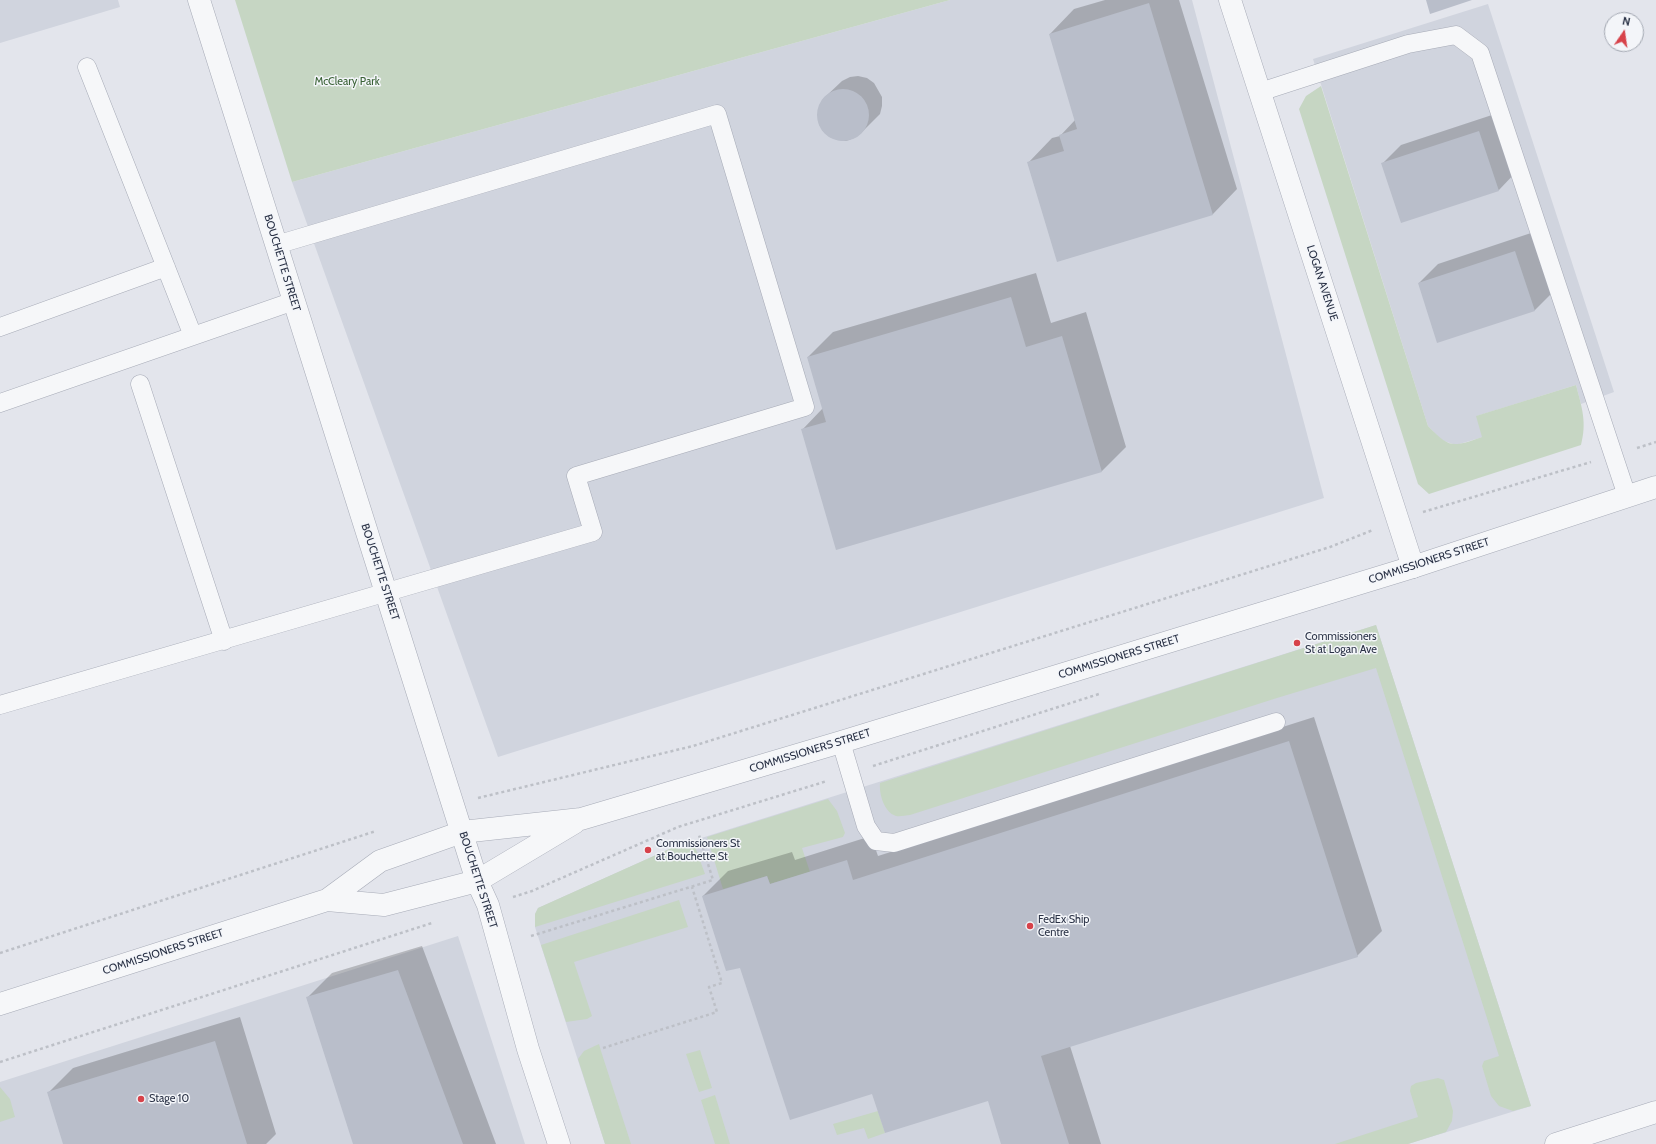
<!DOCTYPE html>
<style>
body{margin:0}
#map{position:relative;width:1656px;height:1144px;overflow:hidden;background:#e3e5ec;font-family:Cabin,sans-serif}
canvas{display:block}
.north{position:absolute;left:1604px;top:12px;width:40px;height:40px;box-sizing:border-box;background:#f3f5f9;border:1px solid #a2a7b1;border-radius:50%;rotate:13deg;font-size:11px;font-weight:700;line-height:16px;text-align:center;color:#293145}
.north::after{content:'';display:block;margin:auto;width:14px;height:18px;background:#d7424a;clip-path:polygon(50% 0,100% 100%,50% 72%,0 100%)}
</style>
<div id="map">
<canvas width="1656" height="1144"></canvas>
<div class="north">N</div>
</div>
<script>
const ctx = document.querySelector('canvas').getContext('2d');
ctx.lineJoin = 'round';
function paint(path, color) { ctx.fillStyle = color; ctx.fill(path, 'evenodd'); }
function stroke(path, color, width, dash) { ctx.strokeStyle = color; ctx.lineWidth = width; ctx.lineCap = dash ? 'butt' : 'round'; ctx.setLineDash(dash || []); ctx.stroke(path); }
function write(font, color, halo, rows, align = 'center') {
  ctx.font = font + ' Cabin,sans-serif'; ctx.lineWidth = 3; ctx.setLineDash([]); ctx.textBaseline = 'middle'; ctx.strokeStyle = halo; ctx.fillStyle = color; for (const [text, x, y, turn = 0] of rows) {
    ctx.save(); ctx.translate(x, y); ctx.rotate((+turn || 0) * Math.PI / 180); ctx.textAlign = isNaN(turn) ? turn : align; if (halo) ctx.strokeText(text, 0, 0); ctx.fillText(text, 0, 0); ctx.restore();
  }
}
paint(new Path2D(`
 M0 0H118L120 7 0 43Z
 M950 0H1192L1324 498 498 757 292 182Z
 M1488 4 1614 392 1581 404 1576 385 1477 416 1483 437 1456 445 1441 440 1428 426 1313 59Z
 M1376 625 1531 1106 1408 1144H605L535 927V914L538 908 676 846Z
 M458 936 525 1144H0V1082Z`), '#d0d4de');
paint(new Path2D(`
 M235 0H950L292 182Z
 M1321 86 1428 426C1450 449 1453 447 1482 437L1476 416 1576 385C1582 408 1587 422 1581 445L1429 494 1418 484 1299 109 1306 96Z
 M1376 625 1531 1106 1513 1111 1499 1106 1491 1096 1482 1066 1484 1061 1499 1056 1376 668 1277 698 910 815C906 815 900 817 896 816 884 812 879 794 880 783Z
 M828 799 837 811 845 833 843 837 802 848 810 872 770 884 767 876 723 889 707 837Z
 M693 841 705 874 535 927V914L538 908 676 846Z
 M679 900 688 927 574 962 592 1016 587 1019 566 1022 541 945Z
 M599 1044 601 1051 631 1144H605L578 1059 584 1051Z
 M700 1050 712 1088 699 1092 686 1054Z
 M1438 1078 1444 1080 1453 1111 1452 1121 1446 1132 1408 1144H1335L1418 1117 1410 1091 1411 1086 1416 1083Z
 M0 1087 10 1099 15 1117 0 1122Z
 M715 1095 730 1144H715L701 1100Z
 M878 1111 885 1133 868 1139 864 1128 837 1135 833 1124Z`), '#c6d6c3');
paint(new Path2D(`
 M1105 0H1179L1237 189 1213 214 1058 261 1028 163 1052 138 1060 136 1076 119 1050 34 1074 9Z
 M858 76 867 78 874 83 882 97V106L880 114 861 133 854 138 846 141 838 140 830 137 823 131 819 124 818 116 819 107 823 99 842 81 850 77Z
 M1498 113 1517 171 1499 190 1383 163 1401 145Z
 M1534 232 1554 291 1535 310 1438 341 1419 283 1438 264Z
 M1036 273 1051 323 1086 312 1126 447 1102 471 802 430 823 408 808 357 833 332Z
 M1314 717 1382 931 1357 956 1070 1046 1101 1144H1002L989 1100 872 1093 741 966 703 896 728 871 792 852 795 860 871 836 878 856Z
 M422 946 496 1144H354L307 998 332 973Z
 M240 1017 276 1134 266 1144H64L48 1093 73 1068Z`), '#0003');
paint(new Path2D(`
 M1426 0H1472L1430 14Z
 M1149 3 1213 215 1057 262 1027 162 1064 151 1059 135 1077 129 1049 34Z
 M817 115a26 26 0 1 1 52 0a26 26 0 1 1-52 0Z
 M1479 131 1499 191 1401 223 1381 163Z
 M1515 251 1535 311 1437 343 1418 283Z
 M1011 297 1026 347 1062 336 1102 472 836 550 801 429 826 422 807 357Z
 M1289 741 1358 957 1041 1056 1069 1144H1001L988 1101 885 1133 872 1094 790 1120 740 968 726 971 702 896 767 876 770 884 847 860 853 880Z
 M398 970 463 1144H353L306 997Z
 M215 1041 247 1144H63L47 1092Z`), '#b9beca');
const service = new Path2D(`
 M87 67 193 336
 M1260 92 1408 44 1456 35 1480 53 1627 496
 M0 327 166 267
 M140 384 224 641
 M0 403 294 301
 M0 705 593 532 576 476 805 407 717 114 276 245
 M841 742 866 826 876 841 894 843 1276 722`);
const minor = new Path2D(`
 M199 0 477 881 488 905 528 1049 559 1144
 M1230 0 1413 567
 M1556 1144 1656 1112`);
const tertiary = new Path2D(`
 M327 900 384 905 477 881 574 823
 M0 1004 327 900 380 861 462 832 581 819 841 742 1413 567 1656 487`);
stroke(service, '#a7abb7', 19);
stroke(minor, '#a7abb7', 23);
stroke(tertiary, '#a7abb7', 23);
stroke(new Path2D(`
 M1637 448 1656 442
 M1423 512 1591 462
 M873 766 1099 694
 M478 798 693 746 1330 547 1373 530
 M513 897 532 891 678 827 827 781
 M531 936 713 880 699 835
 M0 953 376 831
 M603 1048 717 1012 709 987 722 983 692 887
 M0 1062 432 923`), '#bdc0c7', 2.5, [3, 3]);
stroke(service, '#f6f7f9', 18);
stroke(minor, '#f6f7f9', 22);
stroke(tertiary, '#f6f7f9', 22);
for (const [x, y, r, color] of [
 [1297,643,4,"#d7424a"],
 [648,850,4,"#d7424a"],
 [1030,926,4,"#d7424a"],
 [141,1099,4,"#d7424a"]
]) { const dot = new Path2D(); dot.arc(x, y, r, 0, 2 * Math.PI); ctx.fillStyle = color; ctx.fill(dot); stroke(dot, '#f3f5f9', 1.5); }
write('11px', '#3a6236', '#f3f5f9', [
 ["McCleary Park",347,82]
]);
write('11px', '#293145', '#f3f5f9', [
 ["BOUCHETTE STREET",282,263,73],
 ["LOGAN AVENUE",1322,283,72],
 ["COMMISSIONERS STREET",1429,561,-18],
 ["BOUCHETTE STREET",380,572,72],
 ["COMMISSIONERS STREET",1119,657,-17],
 ["COMMISSIONERS STREET",810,751,-17],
 ["BOUCHETTE STREET",478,880,72],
 ["COMMISSIONERS STREET",163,952,-18]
]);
write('11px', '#293145', '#f3f5f9', [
 ["Commissioners",1305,637],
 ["St at Logan Ave",1305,650],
 ["Commissioners St",656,844],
 ["at Bouchette St",656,857],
 ["FedEx Ship",1038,920],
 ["Centre",1038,933],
 ["Stage 10",149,1099]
], 'left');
</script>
